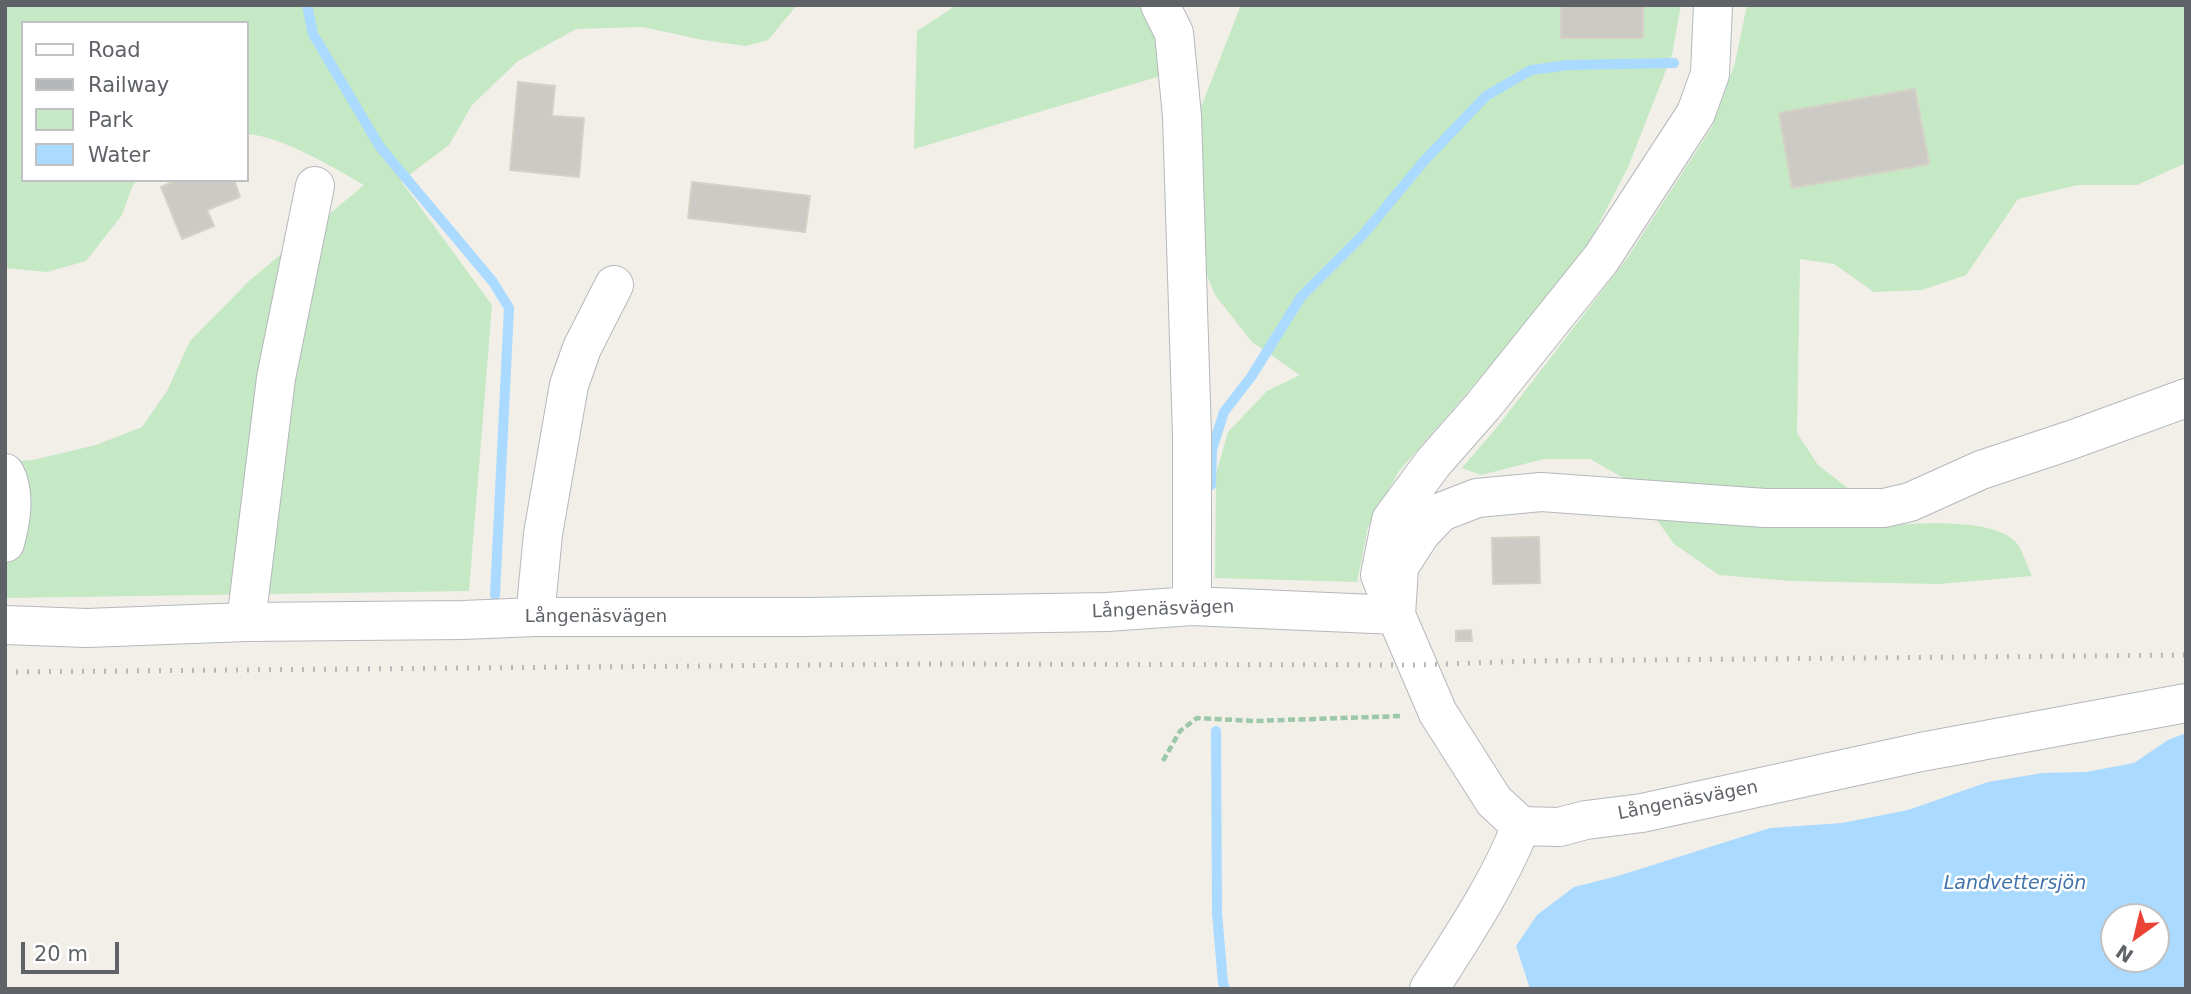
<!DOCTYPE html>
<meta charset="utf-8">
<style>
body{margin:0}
#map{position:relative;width:2191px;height:994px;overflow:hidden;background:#f1efe8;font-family:"DejaVu Sans",sans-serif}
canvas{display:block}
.frame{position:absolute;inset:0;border:7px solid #5f6368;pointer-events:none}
.legend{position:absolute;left:21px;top:21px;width:228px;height:161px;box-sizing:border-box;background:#fff;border:2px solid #bfc1c3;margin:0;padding:9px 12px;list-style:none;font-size:21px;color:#5f6368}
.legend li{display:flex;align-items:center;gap:14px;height:35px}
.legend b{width:35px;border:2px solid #bfc1c3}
.north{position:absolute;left:2100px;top:903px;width:70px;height:70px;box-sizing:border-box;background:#fff;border:2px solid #bfc1c3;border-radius:50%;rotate:214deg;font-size:19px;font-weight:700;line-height:28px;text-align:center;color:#5f6368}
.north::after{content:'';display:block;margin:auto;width:24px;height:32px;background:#ea4335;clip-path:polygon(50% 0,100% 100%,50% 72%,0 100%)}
.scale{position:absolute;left:21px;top:942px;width:98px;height:32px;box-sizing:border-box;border:4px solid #5f6368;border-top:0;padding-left:9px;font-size:21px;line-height:24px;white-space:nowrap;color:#5f6368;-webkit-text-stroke:5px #fff;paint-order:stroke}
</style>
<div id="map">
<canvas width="2191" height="994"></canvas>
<div class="frame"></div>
<ul class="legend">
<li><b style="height:9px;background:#fff"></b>Road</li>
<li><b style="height:9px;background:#b6b7b8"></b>Railway</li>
<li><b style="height:19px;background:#c5e8c5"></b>Park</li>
<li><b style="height:19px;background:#aadaff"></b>Water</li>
</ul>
<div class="north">N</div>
<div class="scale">20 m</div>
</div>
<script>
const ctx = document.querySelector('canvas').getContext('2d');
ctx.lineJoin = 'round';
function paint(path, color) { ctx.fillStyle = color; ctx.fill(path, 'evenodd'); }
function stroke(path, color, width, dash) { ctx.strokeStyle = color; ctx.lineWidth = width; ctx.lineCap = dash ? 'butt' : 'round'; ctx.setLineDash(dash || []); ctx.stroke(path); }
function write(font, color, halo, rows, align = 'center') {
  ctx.font = font + ' "DejaVu Sans",sans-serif'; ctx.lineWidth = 5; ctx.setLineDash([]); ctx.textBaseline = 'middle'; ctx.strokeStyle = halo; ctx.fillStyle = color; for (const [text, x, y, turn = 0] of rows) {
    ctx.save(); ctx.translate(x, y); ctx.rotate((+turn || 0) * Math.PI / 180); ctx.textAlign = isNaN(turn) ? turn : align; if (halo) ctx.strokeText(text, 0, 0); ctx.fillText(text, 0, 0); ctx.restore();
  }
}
paint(new Path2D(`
 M5 5H797L768 40 746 46 703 40 643 27 576 29 518 61 472 105 449 145 401 181 492 305 469 591 5 598V462L33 460 96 445 142 427 167 391 190 341 250 280 364 185C332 167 284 137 247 134V23H23V180H137L132 187 122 215 86 261 47 272 5 268Z
 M957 5H1170L1164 75 914 149 917 31Z
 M1241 5H1681L1672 55 1628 167 1586 249 1534 316 1399 471 1368 527 1357 582 1215 578 1216 474 1228 432 1267 391 1300 375 1252 342 1215 295 1198 253 1194 125Z
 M1747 5H2186V163L2137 185H2078L2018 199 1966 275 1922 290 1874 292 1834 264 1800 259 1797 433 1818 465 1895 525C1925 523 1999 518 2018 545 2024 554 2027 566 2032 576L1939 584 1792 581 1719 575 1674 544 1629 481 1590 459H1544L1481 475 1462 468 1498 426 1628 257 1712 127 1735 63Z`), '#c5e8c5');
paint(new Path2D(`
 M2186 733V989H1530L1516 946 1537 915 1574 887 1618 876 1770 828 1842 823 1908 810 1988 782 2043 773 2086 772 2134 763 2168 740ZM2114 917H2156V959H2114Z`), '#aadaff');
stroke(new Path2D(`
 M307 5 313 34 380 147 493 282 509 308 495 595
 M1211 485 1212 449 1224 412 1251 377 1301 297 1362 236 1424 161 1486 96 1531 70 1568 65 1674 63
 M1216 731 1217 913 1223 983 1225 989`), '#aadaff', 10);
const building = new Path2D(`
 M1561 5H1643V38H1561Z
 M518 82 555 86 552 116 584 118 579 177 510 170Z
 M1915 89 1929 164 1792 188 1779 113Z
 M178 180H234L240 197 207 210 214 226 182 239 161 187Z
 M692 182 810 196 805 232 688 218Z
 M1539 537 1540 583 1493 584 1492 538Z
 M1471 630 1472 641H1456V631Z`);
paint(building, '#cccac5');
stroke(building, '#d6d1c6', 2);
const minor = new Path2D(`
 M1160 5 1174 33 1182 116 1192 435V606
 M5 473C16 494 11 521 5 543
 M1385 587 1380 575 1391 520 1433 463 1483 406 1601 259 1696 113 1710 74 1713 5
 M1396 615 1399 567 1421 533 1441 512 1477 498 1541 492 1765 508H1884L1910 502 1981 470 2071 440 2186 398
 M535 617 543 534 569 385 582 348 614 285
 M246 622 276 378 315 186
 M5 625 87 628 246 622 463 620 535 617H808L1107 612 1192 606 1396 615 1438 713 1494 801 1521 826 1559 827 1586 820 1642 813 1921 752 2186 703
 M1429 989C1463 936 1498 884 1521 826`);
stroke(minor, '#b5b8bc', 40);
stroke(new Path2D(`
 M1163 761 1180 731 1197 718 1254 721 1402 716`), '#9cc7a9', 4.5, [7, 3.5]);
stroke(minor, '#fff', 38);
stroke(new Path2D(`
 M5 672 929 664 1416 665 1531 661 2186 655`), '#b6b7b8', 5, [2, 9]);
write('18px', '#5f6368', '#fff', [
 ["Långenäsvägen",1163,610,-2],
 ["Långenäsvägen",596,617],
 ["Långenäsvägen",1688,801,-11]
]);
write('italic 19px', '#4174aa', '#fff', [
 ["Landvettersjön",2015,884]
]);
</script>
